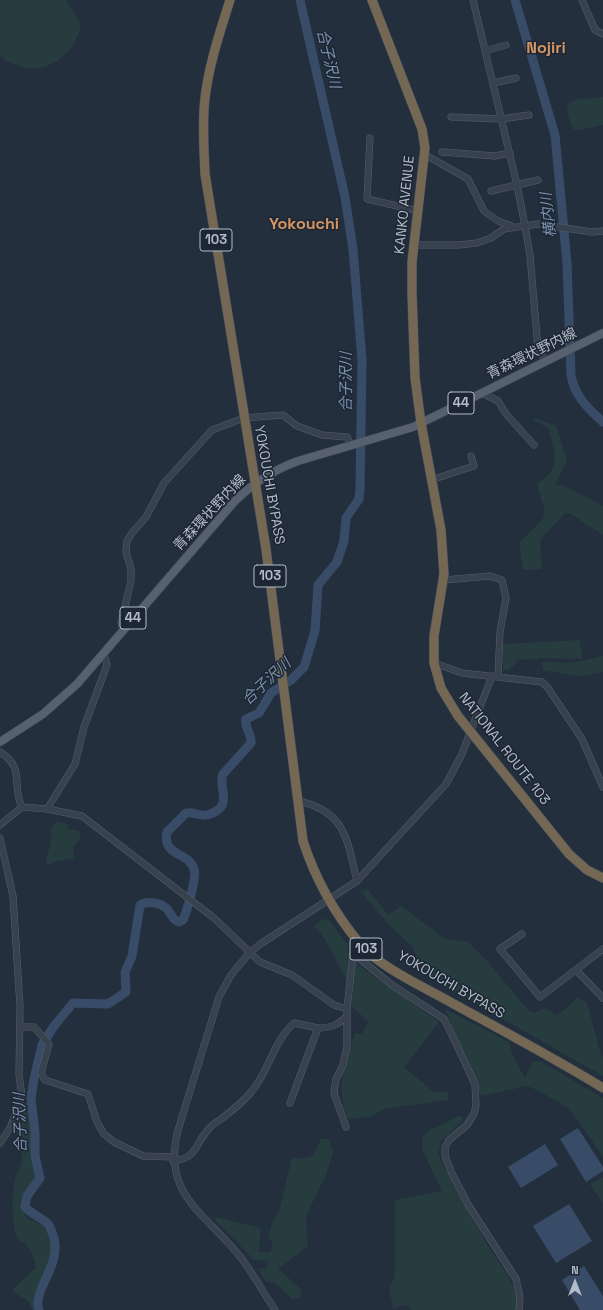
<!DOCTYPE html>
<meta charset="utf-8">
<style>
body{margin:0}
#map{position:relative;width:603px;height:1310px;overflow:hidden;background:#242f3e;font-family:"Space Grotesk",sans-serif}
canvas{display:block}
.north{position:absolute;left:555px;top:1262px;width:40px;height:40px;-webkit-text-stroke:3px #1d2633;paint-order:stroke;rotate:0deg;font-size:11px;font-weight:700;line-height:16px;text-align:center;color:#b4bcc9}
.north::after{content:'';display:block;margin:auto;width:14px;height:18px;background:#b4bcc9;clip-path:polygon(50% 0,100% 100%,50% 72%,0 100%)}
</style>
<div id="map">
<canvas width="603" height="1310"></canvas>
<div class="north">N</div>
</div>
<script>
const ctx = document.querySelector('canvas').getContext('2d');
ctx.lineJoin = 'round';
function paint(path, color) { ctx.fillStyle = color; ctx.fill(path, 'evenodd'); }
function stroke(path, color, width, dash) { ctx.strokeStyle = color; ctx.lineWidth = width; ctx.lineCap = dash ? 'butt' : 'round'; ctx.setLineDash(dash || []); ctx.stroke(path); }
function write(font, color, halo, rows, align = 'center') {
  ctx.font = font + ' "Space Grotesk","Noto Sans JP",sans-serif'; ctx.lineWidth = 3; ctx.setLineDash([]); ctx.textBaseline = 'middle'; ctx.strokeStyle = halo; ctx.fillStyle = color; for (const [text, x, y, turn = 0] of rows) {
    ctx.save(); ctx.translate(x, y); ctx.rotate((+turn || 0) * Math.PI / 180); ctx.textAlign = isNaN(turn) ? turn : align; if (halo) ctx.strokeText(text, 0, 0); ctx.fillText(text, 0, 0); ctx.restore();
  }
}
paint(new Path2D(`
 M0 0H66L81 25C72 64 33 82 0 56Z
 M603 97V125L579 130H574C557 95 575 100 603 97Z
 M535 418 556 426 567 460 555 485H563L603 506V535L569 513H565L540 540 542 569 523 570 519 543 543 519 545 512 537 484C563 466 555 456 548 428L533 420Z
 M580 640 582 659 541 658 519 660 509 670H503V644Z
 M603 656V672L579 676 543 670 542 662 572 663Z
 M57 821 68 824 67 829 79 831 81 838 73 847 74 858 53 862 47 866 46 858 51 843V829Z
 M368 889 388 915 401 906 445 939 468 942 487 961 528 1010 534 1013 545 1008 557 1015 569 1006 577 997 587 1003 601 1055 603 1057V1076L422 973 413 947 389 925 361 892Z
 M323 919 329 920 347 944 349 955 358 965 439 1022 404 1067 434 1092H447L449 1100 383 1109 372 1116 348 1119C335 1085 345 1067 355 1033L361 1034 369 1022 351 1006 353 990C338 970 332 943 314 926Z
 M445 1009 509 1042 512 1054 525 1078 533 1061 542 1062 603 1098V1157L570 1109 539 1091 527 1086 481 1096Z
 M24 1103H27L34 1161 39 1172 36 1181 25 1193 21 1207 27 1218 43 1226 49 1233 51 1243 52 1260 47 1274 35 1293 36 1310H32C28 1294 22 1301 13 1291L15 1287 36 1268C34 1255 30 1245 17 1239 12 1220 11 1200 15 1180 16 1172 22 1167 22 1160 21 1151 21 1136 14 1131Z
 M459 1116 463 1117V1121L441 1141 438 1154 456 1191 490 1249 508 1275 517 1296V1310H411L409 1306 403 1305 393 1309 389 1288 395 1277V1200L442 1191 423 1151 422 1137 429 1131Z
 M321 1139H329L333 1152 326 1175 306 1216 308 1246 278 1269 302 1290 299 1298 292 1299 275 1283 265 1281 258 1269 267 1268 268 1261 254 1260 215 1220 216 1217 261 1228 259 1251 270 1253 273 1243 268 1239 272 1224 280 1208 292 1157 302 1159 313 1156Z
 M603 1177V1204L590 1184Z`), '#263c3f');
paint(new Path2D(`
 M578 1128 603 1167V1171L586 1182 560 1139Z
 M545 1144 558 1165 521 1188 508 1167Z
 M569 1204 592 1241 556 1263 533 1226Z
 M584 1266 603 1296V1310H580L562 1280Z`), '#394c67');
stroke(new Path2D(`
 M515 0 555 135 567 263 571 375C574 395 588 409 603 422
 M39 1310C32 1290 61 1267 54 1238 52 1233 51 1228 48 1224 41 1217 31 1214 25 1207L27 1196 40 1178 35 1156V1133L31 1098 34 1079 42 1045 54 1026 73 1003 108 1004 126 992 125 972 132 956 140 905C148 900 162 903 168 910 172 915 172 920 179 922L183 920C187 911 197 877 194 869 188 851 162 857 167 832L186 813C193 811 200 817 207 815 236 807 217 788 223 774L251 743C252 734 244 728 246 719L259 713 271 693 291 680 304 667 315 631 318 585 337 562 344 541 346 518 359 499 360 489 362 360 353 249 345 197 300 0`), '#394c67', 9);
const minor = new Path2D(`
 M473 0 517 185 525 226 530 255 538 349 546 362
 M582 0 595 30 603 34
 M485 51 506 45
 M493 83 516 78
 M451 117 501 119 529 115
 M370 138 367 199 419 211
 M442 152 495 156 510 153
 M424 154 468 179 484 211 498 221 512 226
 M491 191 538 180
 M415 245H459L477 243 491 238 504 229 538 224 592 232 603 231
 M482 393 498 401 506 414 534 445
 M431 480 474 466 471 456
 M444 580 490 576 502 580 506 598 500 632 498 677
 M123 632 121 623 131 581V569L126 552 127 541 132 533 146 517 164 483 212 430 244 418 283 415 297 426 322 435 347 437 351 445
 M434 663 462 673 542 682 548 688 582 739 603 787
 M0 752C26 768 11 785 22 807
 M298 801C346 811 347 840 357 881
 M47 809 75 764 84 727 107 665 104 654
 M0 825 22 807 47 809 82 816 214 918 260 962 292 975 334 1005 347 1009
 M0 838 13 896 20 1006 19 1075 22 1096 10 1128 0 1143
 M522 934 500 949 540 997 603 949
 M355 955 392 985 444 1019 450 1031 475 1084 476 1105 474 1114 467 1125 449 1140 445 1147V1156L452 1174 469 1206 516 1279 520 1298 519 1310
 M576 970 603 998
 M20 1027H34L49 1044 41 1073 45 1080 88 1094 97 1122 104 1134 114 1142 143 1156 173 1157
 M290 1103 318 1028C331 1028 338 1025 347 1016
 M346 1127 334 1093 336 1079 343 1065 347 1046V1009L355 937
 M173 1161C198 1158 194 1145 208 1130 212 1124 219 1121 225 1116 234 1109 245 1100 252 1091 269 1071 273 1042 294 1023L318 1028
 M275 1310C262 1291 252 1271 238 1254 202 1211 162 1193 178 1130L219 997 231 975 250 952 262 943 357 881 446 784 461 756 492 676`);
const major = new Path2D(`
 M0 742 43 714 77 684 234 502C253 483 273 470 298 461L413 427 603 333`);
const highway = new Path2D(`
 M230 0C220 32 209 64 205 98 202 123 204 149 205 174L266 549 303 841C315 878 335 914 360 944 381 968 424 987 452 1003 503 1031 554 1058 603 1088
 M372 0 422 129 425 148 412 262V294L415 378 421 423 441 530 444 574 434 636V663L441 688 458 716 569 854 587 870 603 878`);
stroke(minor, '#565f6c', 7);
stroke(major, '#414a57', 9);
stroke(highway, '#434c59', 10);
stroke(minor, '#38414e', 6);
stroke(major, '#56606e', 8);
stroke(highway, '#746855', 9);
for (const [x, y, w] of [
 [216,240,32],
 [461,403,26],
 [270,576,32],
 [133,618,26],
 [366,949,32]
]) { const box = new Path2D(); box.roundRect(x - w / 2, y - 11, w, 22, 3); ctx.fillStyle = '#1d2633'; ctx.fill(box); stroke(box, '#b4bcc9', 1); }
write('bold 13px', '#b4bcc9', null, [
 ["103",216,240],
 ["44",461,403],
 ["103",270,576],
 ["44",133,618],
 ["103",366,949]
]);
write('14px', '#b4bcc9', '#1d2633', [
 ["KANKO AVENUE",405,205,-84],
 ["青森環状野内線",532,354,-26],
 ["YOKOUCHI BYPASS",269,485,80],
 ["青森環状野内線",210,513,-47],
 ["NATIONAL ROUTE 103",504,749,52],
 ["YOKOUCHI BYPASS",451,985,30]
]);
write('italic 15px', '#7c92b1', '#1d2633', [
 ["合子沢川",328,59,77],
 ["横内川",549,215,-96],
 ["合子沢川",347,382,-90],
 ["合子沢川",267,682,-43],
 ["合子沢川",21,1123,-92]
]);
write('bold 16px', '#d59563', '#1d2633', [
 ["Nojiri",546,49],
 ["Yokouchi",304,225]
]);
</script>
